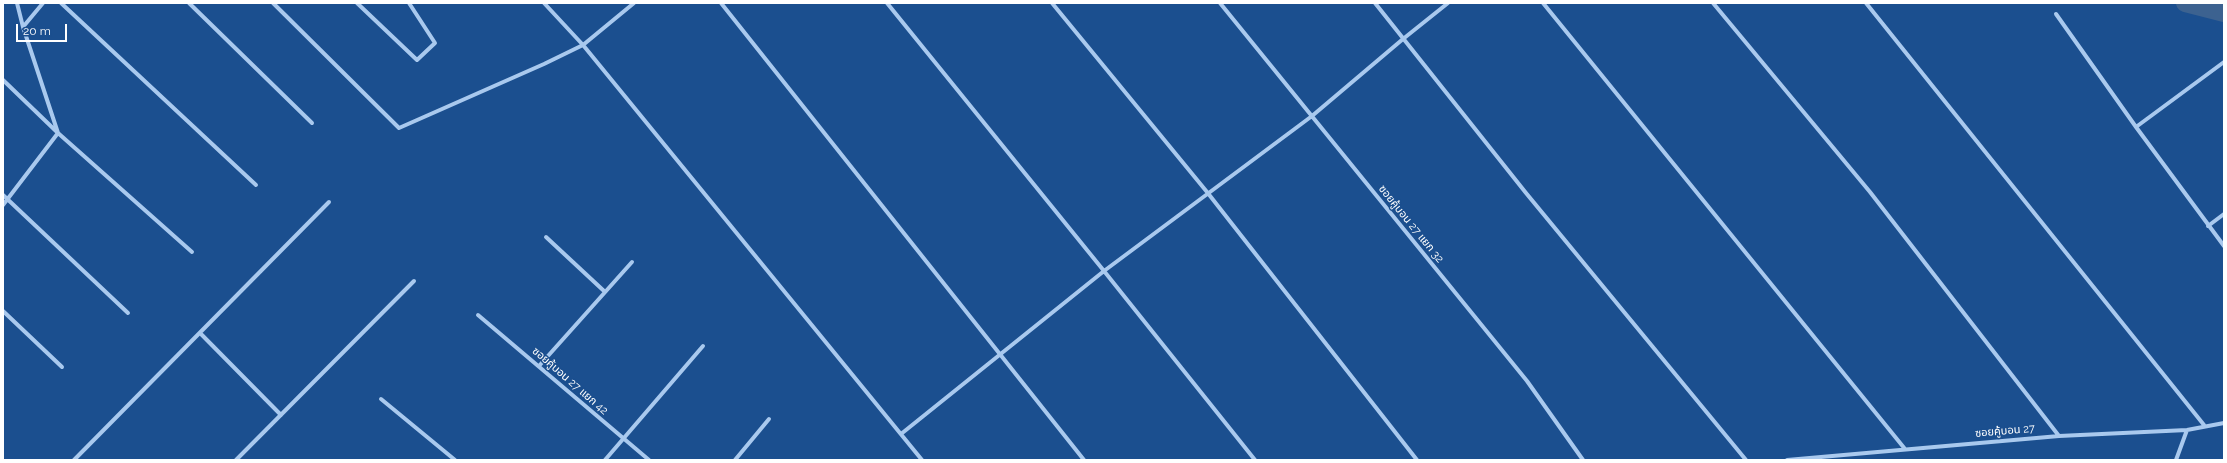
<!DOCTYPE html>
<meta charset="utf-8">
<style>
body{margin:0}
#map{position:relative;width:2227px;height:463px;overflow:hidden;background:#1b4f8f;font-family:Raleway,sans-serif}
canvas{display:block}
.frame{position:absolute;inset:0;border:4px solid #fff;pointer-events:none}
.scale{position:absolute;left:16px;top:24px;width:51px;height:18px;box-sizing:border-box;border:2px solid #fff;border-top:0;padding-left:5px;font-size:12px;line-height:14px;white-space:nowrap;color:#fff;-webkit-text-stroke:3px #1b4f8f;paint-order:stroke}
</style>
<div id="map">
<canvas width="2227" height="463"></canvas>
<div class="frame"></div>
<div class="scale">20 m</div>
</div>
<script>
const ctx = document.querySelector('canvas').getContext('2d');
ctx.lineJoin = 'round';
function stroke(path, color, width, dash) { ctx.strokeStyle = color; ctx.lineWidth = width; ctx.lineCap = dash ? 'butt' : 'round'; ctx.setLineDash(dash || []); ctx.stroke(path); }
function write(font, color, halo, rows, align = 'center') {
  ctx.font = font + ' Raleway,"Noto Sans Thai",sans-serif'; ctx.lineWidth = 3; ctx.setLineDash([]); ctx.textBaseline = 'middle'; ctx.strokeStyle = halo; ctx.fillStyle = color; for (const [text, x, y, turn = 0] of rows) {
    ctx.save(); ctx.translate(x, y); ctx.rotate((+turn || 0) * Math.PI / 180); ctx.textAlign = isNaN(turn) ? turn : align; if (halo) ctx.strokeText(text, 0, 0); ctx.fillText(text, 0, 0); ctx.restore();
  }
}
stroke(new Path2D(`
 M2185 3 2224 13`), '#3c6290', 18);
stroke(new Path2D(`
 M17 3 23 27
 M61 3 256 185
 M189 3 312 123
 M273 3 399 128 544 64 583 45 634 3
 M357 3 417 60 435 43 409 3
 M544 3 583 45 922 460
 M721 3 1084 460
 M887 3 1104 271 1255 460
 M1052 3 1207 192 1417 460
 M1220 3 1527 381 1583 460
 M1375 3 1526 193 1746 460
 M1543 3 1905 449
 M1713 3 1870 192 2059 436
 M1866 3 2204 425
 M2056 14 2136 127 2224 246
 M3 80 58 133 192 252
 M2136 127 2224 62
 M3 195 128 313
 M3 205 58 133 23 27 43 3
 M2208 226 2224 214
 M546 237 604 291
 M3 311 62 367
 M478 315 649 460
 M200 333 281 415
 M539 366 632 262
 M381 399 455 460
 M901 434 1104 271 1312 116 1403 39 1448 3
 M74 460 329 202
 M236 460 414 281
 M605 460 703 346
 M735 460 769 419
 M1787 460 2059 436 2187 430 2224 423
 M2176 460 2187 430`), '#a9c9ee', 4);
write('11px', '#fff', '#1b4f8f', [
 ["ซอยคู้บอน 27 แยก 32",1411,224,51],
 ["ซอยคู้บอน 27 แยก 42",570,381,41],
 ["ซอยคู้บอน 27",2005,431,-5]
]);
</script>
